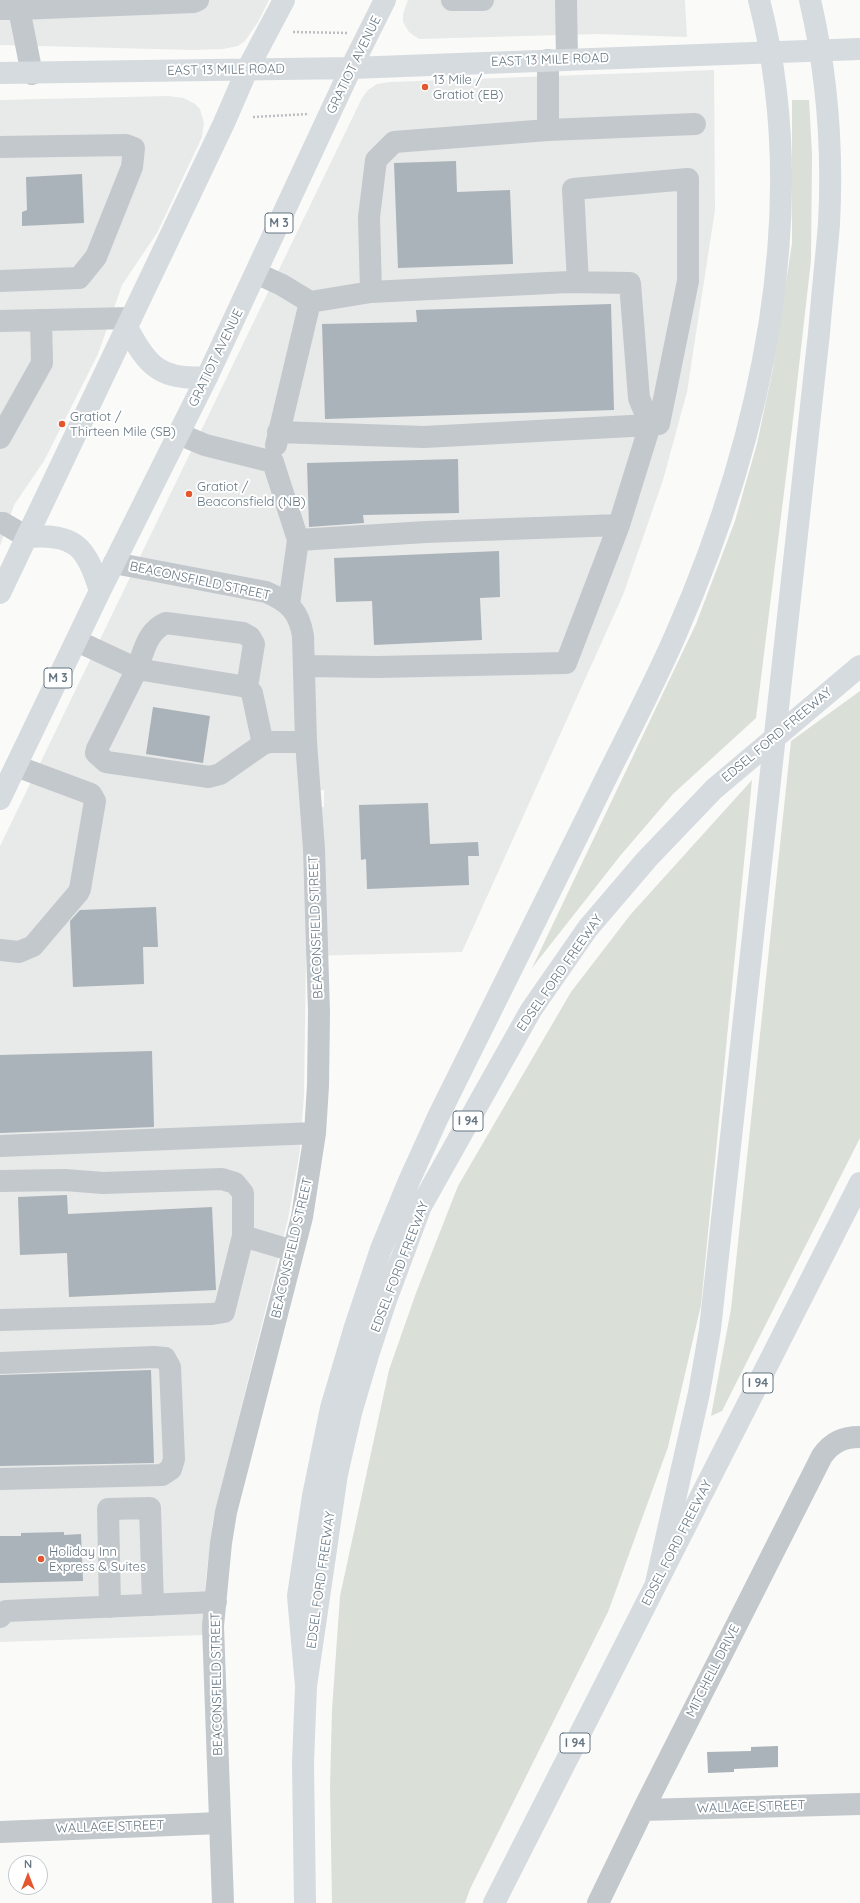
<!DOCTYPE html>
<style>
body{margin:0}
#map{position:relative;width:860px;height:1903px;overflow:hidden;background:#fafaf8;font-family:Quicksand,sans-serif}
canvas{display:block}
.north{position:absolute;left:8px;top:1855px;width:40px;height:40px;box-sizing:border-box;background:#fff;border:1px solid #c1c8cd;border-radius:50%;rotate:0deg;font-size:11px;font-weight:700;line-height:16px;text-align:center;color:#657683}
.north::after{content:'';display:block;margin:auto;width:14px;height:18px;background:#e4572e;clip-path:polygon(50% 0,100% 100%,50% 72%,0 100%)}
</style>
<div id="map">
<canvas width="860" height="1903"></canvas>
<div class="north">N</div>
</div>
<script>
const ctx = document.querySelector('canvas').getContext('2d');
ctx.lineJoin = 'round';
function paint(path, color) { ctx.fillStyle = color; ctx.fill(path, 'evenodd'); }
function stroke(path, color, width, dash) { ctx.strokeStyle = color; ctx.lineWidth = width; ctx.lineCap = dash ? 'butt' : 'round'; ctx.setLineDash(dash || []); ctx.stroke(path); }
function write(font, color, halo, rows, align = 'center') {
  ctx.font = font + ' Quicksand,sans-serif'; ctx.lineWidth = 4; ctx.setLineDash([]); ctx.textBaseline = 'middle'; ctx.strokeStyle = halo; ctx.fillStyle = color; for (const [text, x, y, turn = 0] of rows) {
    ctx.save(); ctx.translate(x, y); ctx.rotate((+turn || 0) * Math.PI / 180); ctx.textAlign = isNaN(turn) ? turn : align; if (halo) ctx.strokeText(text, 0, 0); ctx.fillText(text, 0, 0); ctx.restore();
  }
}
paint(new Path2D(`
 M0 0H269L258 22 245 41 238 46 223 49 193 50 0 45Z
 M408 0H685L687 37 597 34 419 39 409 32 403 22V14Z
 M714 70 715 210 687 392 663 480 623 595 462 952 306 956 304 1095 300 1150 288 1219 213 1521 206 1578 204 1635 0 1642V846L362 98 368 90 377 84 390 82ZM324 790V807L301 808 300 791Z
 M168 96 184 98 195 104 200 109 204 123 202 137 157 233 122 285 98 354 44 461 14 505 0 546V100Z`), '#e8e9e9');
paint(new Path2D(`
 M792 100H809L812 154 811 260 792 428 756 718 673 794 620 856 532 968 696 624 735 521 757 444 773 368 792 243Z
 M860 691V1138L722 1411 711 1416 731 1309 791 741Z
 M752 780 701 1305 668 1447 608 1612 470 1889 465 1903H332L330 1787 332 1710 340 1596 389 1370 416 1293 458 1186 571 992 631 914Z`), '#dadfd7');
paint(new Path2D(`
 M456 161 457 192 510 190 513 264 398 268 394 163Z
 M82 174 84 223 22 226V212L27 210 26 177Z
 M611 304 614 410 325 419 322 324 417 322 416 310Z
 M458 459 459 513 363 515 364 523 309 527 307 463Z
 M499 551 500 597 480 598 482 640 374 645 372 601 336 602 334 558Z
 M153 707 210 716 203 763 146 754Z
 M428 803 430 844 478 842 479 856H468L469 885 367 889 366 859 361 860 359 805Z
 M156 907 158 947H143L144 984 73 987 70 921 80 910Z
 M152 1051 154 1127 0 1133V1055Z
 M67 1195 68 1214 212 1207 216 1290 69 1297 67 1253 20 1255 18 1197Z
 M151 1370 154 1463 0 1466V1375Z
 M64 1532V1535L81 1534 83 1581 0 1583V1536H21V1533Z
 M778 1746V1767L734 1769V1772L708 1773 707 1752 751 1751V1747Z`), '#aab3b9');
stroke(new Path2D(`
 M293 32 349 33
 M253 117 309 114`), '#bbbfc2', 2.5, [2, 2]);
stroke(new Path2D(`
 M452 0H483
 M566 0 567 59
 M0 9H19L32 74
 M19 9 194 2 198 0
 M548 130 695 124
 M0 147 126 145 134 148 132 167 96 257 79 278 0 281
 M256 273 282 285 310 302 276 445
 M371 292 568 282 630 283 639 398 650 425 659 424 688 281V179L573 189 578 282
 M310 302 371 292 369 217 376 160 394 142 548 130V60
 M0 321 131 318
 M278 432 424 437 650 425 619 525
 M179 434 205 445 273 462 298 540 289 604
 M0 438 42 363 41 320
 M0 523H3L27 537
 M298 540 426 532 619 525 566 663 377 667 304 666
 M114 563 266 592C289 602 299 611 303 636L306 742 314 849 319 1012 318 1086 315 1133 302 1217 226 1512 221 1543 213 1626 223 1903
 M77 641 137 669 97 749 96 753 106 762 209 777 220 774 263 744 269 742H306
 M247 687 254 644 250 637 243 633 166 623C147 631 144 651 137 669L247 687 252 693 263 744
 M0 950 19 952 33 946 78 893 80 889 95 801 91 794 16 766
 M0 1146 315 1133
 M0 1181 65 1180 103 1183 222 1179 235 1183 243 1193V1236L224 1312 212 1314 0 1320
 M243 1236 293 1251
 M0 1363 154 1357 165 1358 170 1367 174 1459 171 1469 162 1475 0 1479
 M110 1607 108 1509 150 1508 153 1605
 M0 1617 6 1611 216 1602
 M643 1810 860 1804
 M0 1832 220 1823
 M598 1903 643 1810 822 1456C832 1442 843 1437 860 1437`), '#c3c8cc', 22);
stroke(new Path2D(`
 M0 73 351 68 860 49
 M127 327C147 366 161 381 207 377
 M27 537C76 533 86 547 100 591
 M0 593 224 123 247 70 284 0
 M0 799 100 591 207 377 351 68 385 0`), '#d6dbdf', 22);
stroke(new Path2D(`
 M656 1583 699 1393 710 1329 819 333C822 296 826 260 829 224 833 149 827 73 810 0
 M306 1686 298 1596 313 1496 331 1408 354 1330 381 1249 409 1181 438 1117C488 1017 537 917 587 817 616 756 649 696 676 634 761 440 813 209 759 0
 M305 1903 303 1763 306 1686 337 1474 351 1413 369 1352 386 1300 421 1206 531 1010 588 928 647 859 714 789 860 666
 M494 1903 860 1183`), '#d6dbdf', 22);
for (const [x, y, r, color] of [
 [425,87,4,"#e4572e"],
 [62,424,4,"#e4572e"],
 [189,494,4,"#e4572e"],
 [41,1559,4,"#e4572e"]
]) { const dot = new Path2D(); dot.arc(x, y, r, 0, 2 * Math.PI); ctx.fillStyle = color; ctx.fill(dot); stroke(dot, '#fff', 1.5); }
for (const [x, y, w] of [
 [279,223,28],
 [58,678,28],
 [468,1121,30],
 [758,1383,30],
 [575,1743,30]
]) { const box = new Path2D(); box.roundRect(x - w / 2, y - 10, w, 20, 3); ctx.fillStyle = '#fff'; ctx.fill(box); stroke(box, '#657683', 1); }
write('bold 12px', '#657683', null, [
 ["M 3",279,223],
 ["M 3",58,678],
 ["I 94",468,1121],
 ["I 94",758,1383],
 ["I 94",575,1743]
]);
write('13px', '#657683', '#fff', [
 ["EAST 13 MILE ROAD",550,60,-2],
 ["GRATIOT AVENUE",354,65,-64],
 ["EAST 13 MILE ROAD",226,70,-1],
 ["GRATIOT AVENUE",216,358,-64],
 ["BEACONSFIELD STREET",200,581,12],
 ["EDSEL FORD FREEWAY",777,735,-40],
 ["BEACONSFIELD STREET",316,927,-92],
 ["EDSEL FORD FREEWAY",560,973,-55],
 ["BEACONSFIELD STREET",292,1248,-77],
 ["EDSEL FORD FREEWAY",400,1267,-69],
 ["EDSEL FORD FREEWAY",677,1543,-63],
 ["EDSEL FORD FREEWAY",321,1580,-82],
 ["MITCHELL DRIVE",713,1671,-63],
 ["BEACONSFIELD STREET",217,1684,-91],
 ["WALLACE STREET",751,1807,-2],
 ["WALLACE STREET",110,1827,-2]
]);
write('13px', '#657683', '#fff', [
 ["13 Mile /",433,80],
 ["Gratiot (EB)",433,95],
 ["Gratiot /",70,417],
 ["Thirteen Mile (SB)",70,432],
 ["Gratiot /",197,487],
 ["Beaconsfield (NB)",197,502],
 ["Holiday Inn",49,1552],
 ["Express & Suites",49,1567]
], 'left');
</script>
